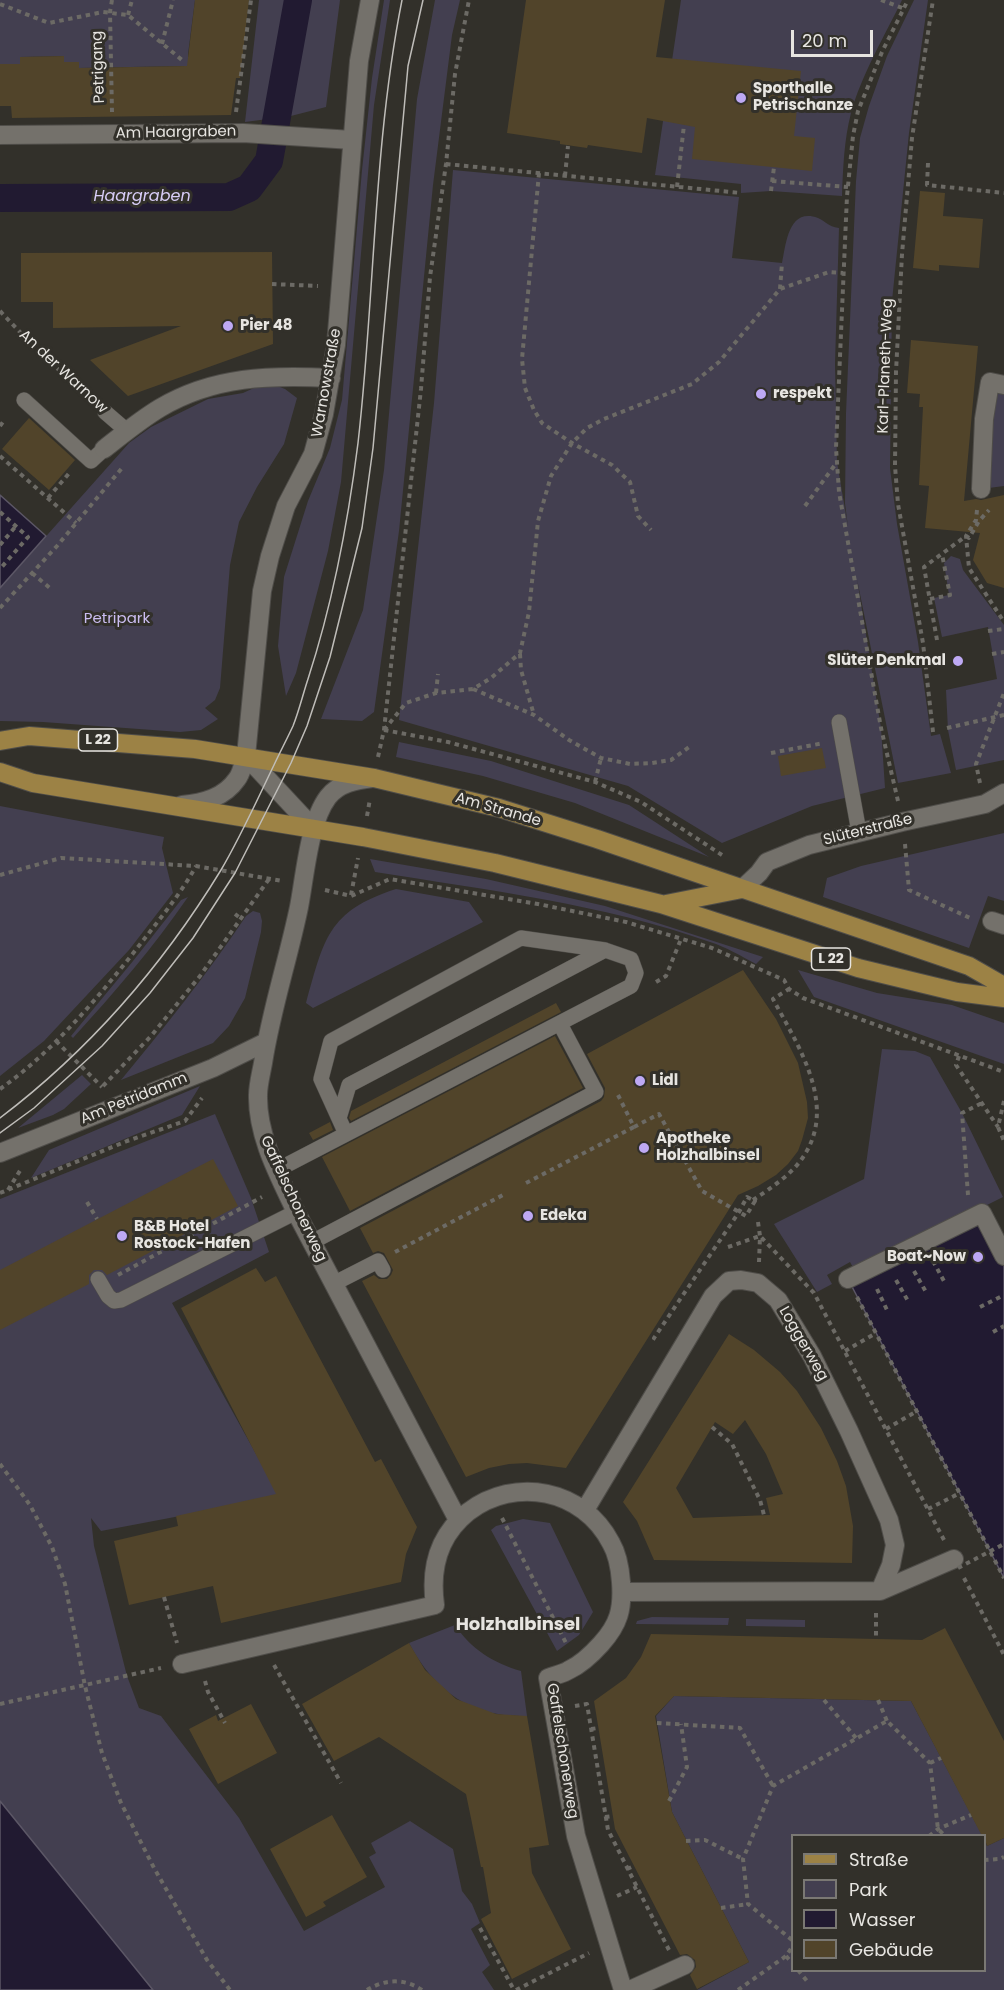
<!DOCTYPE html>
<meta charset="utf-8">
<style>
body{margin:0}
#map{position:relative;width:1004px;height:1990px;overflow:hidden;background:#32302a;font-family:Poppins,sans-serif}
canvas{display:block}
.legend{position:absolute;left:791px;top:1834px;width:195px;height:138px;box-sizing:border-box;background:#32302a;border:2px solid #7a7873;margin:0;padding:8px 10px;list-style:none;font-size:18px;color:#e7e5e1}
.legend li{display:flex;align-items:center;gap:12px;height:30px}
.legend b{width:30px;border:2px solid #7a7873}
.scale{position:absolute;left:791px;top:30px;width:82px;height:27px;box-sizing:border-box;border:3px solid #e7e5e1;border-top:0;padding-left:8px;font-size:18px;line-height:21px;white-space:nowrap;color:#e7e5e1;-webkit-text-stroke:4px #32302a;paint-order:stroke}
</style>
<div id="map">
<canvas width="1004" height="1990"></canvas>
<ul class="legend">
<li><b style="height:8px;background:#9c8245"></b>Straße</li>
<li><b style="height:16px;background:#433f50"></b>Park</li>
<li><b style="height:16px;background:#211a31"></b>Wasser</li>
<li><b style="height:16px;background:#51442a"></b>Gebäude</li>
</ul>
<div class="scale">20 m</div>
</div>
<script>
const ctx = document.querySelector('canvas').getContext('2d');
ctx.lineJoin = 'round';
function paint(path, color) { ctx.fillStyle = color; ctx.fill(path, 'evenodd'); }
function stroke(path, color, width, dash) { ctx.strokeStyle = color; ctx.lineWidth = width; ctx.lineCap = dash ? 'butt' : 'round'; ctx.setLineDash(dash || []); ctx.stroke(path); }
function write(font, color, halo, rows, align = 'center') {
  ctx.font = font + ' Poppins,sans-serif'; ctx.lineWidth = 6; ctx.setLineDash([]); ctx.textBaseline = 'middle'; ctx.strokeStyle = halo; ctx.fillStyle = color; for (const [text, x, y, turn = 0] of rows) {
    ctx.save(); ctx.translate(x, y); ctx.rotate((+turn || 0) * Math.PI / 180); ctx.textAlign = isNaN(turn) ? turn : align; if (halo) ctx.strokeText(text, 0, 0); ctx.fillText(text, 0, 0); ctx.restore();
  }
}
paint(new Path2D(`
 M0 0H195L188 54 189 69 183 66 79 68 64 62V56L21 57 20 64H0Z
 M259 0H288L268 119 245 122Z
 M305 0H340L326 107 287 117Z
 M384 0H390L374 105 341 482 328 551 296 673 286 696 278 646 284 577 308 501 330 448 342 400 362 170 372 78Z
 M435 0H460L452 35 433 185 399 531 374 712 362 721 321 719 363 610 384 470 417 99Z
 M681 0H902C885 35 861 76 851 113 844 140 843 169 842 196L771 191 741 193V184L655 175Z
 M914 0H928L909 133 892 301 890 468 897 524 918 642 931 736 940 734 951 773 898 783 857 579 881 728 885 788 812 806 722 843 628 786 399 720 434 403 453 170 739 197 732 258 782 263C786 245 788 207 818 218 827 222 827 226 839 228L835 364 837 462 848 527 845 503 846 413 856 181 860 138 869 106 887 56Z
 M267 382 285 389 297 398 284 444 257 487 239 522 230 565 220 688 215 700 205 708 218 719 201 730 180 732 43 722 0 721V588L129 443 151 427 208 399 243 393Z
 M990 382 1004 385V486L981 489Z
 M951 556 960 559 963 570 1004 625V760L956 770 948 730 946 690 997 679 988 627 942 637 934 598 949 595 944 563Z
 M399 742 491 761 629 805 709 857 575 803 483 776 396 757Z
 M0 806 164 837 162 848 173 893 129 950 44 1041 0 1076Z
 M1004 833V901L988 896 969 948 823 897 827 878 861 866Z
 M370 859 486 879 605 906 763 957 756 964C741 956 726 947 710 942 603 904 487 890 375 872Z
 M396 889 469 902 483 922 313 1008 306 1003C324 940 327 911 396 889Z
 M188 897C153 948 114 993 73 1038L71 1036 133 961 181 900Z
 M253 911 260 913 262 921 261 932 245 998 229 1026 213 1043 121 1080C165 1027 208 973 246 916Z
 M798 970 877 993 952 1005 1004 1023V1064L814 997Z
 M882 1049 915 1051 930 1057 962 1113 1003 1197 855 1271 850 1262 827 1275 832 1284 817 1292 774 1224 864 1179Z
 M82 1075 91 1084 64 1109 53 1115 18 1128Z
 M200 1086 182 1115 31 1178 49 1150Z
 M215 1114 251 1198 269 1252 172 1303 280 1497 101 1531 91 1518 94 1546 127 1676 139 1708 161 1716 239 1818 304 1931 385 1887 369 1857 376 1853 371 1843 410 1821 453 1849 462 1891 472 1904 480 1923 471 1929 490 1965 482 1972 494 1990H55L0 1924V1199Z
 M523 1519 550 1523 593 1612 579 1635 557 1651 491 1530 496 1526Z
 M652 1617 729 1618 728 1625 636 1624 637 1621Z
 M746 1619 805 1620V1627L746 1626Z
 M455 1625C471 1649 493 1663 521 1671L527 1716C517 1716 508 1716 498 1714 458 1709 427 1678 409 1643Z
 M674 1696 911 1701 982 1835 792 1836V1970H984L985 1841 987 1846 1004 1838V1990H697L749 1962 672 1812 656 1716Z`), '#433f50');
const water = new Path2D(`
 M0 495 46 536 0 588Z
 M982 1213 1004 1256V1578L848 1279Z
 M0 1801 153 1990H0Z`);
paint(water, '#211a31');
stroke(water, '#5c5766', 1.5);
stroke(new Path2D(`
 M0 198 229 197 249 188 269 161 298 0`), '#211a31', 28);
paint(new Path2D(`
 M195 0H249L240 78H236L231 115 12 118 11 106H0V64H20V57L64 56V62H79V68L187 66Z
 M526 0H665L656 57 801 71 794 136 815 138 812 171 692 159 695 127 647 118 642 153 588 145 587 148 560 144V141L507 133Z
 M920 191 945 193 943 216 983 219 979 268 939 265V271L913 268Z
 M272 252 273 344 128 396 90 360 181 326 53 328V302H21V253Z
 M911 340 978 346 964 501 976 499 981 500 1004 495V588L987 583 973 560 980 533 925 528 929 486 919 485 923 407H919L920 394 907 393Z
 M29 418 75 460 49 490 2 449Z
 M822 748 826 768 781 776 778 756Z
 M743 970 776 1019 798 1063 807 1102 808 1118 802 1140 798 1151 788 1164 776 1175 758 1186 738 1195 566 1468 527 1463 509 1464 489 1468 466 1477 362 1281 374 1275 379 1279H387L391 1275 393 1270 384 1253 378 1251 373 1253 360 1228 601 1101 604 1097 605 1088 587 1054Z
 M556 1003 561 1012 351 1121 349 1118 351 1111Z
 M555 1036 583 1088 350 1211 322 1157Z
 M330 1122 333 1130 313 1140 309 1133Z
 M213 1159 238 1206 107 1275 102 1270H94L89 1275V1284L0 1330V1270Z
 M256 1268 265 1282 276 1276 375 1462 381 1459 417 1527 406 1554 401 1582 221 1623 213 1586 129 1605 114 1541 178 1526 176 1516 276 1494 181 1308Z
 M729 1334 754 1350 780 1372 797 1391 821 1428 837 1461 846 1486 853 1526 852 1563 654 1560 637 1521 623 1502ZM745 1420 766 1454 783 1494 766 1498 770 1515 693 1518 676 1488 715 1422 733 1434Z
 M945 1628 1004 1741V1838L987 1846 984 1836H982L911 1701 674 1696 655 1716 672 1812 749 1962 697 1989 690 1975 696 1967 695 1960 687 1954 680 1955 615 1829 594 1701 626 1678 641 1657 651 1634 922 1640Z
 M409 1643 425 1670 456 1699 496 1714 527 1716 549 1845 529 1848 532 1873 571 1949 512 1979 481 1919 491 1913 483 1867H481L466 1794 379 1737 334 1761 302 1704Z
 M251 1704 277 1753 218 1784 189 1729 216 1715 218 1721Z
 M332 1815 367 1877 323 1902 326 1906 306 1917 270 1849Z`), '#51442a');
const lane = new Path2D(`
 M24 400 91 461 104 449
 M105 412 127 431
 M839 722 859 832
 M339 1118 349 1085 605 950
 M277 1170 631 986 636 973 631 959 605 950 521 938 331 1041 321 1079 346 1134
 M312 1242 596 1092 560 1024
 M98 1279 108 1296 114 1301 121 1300 296 1212
 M333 1284 378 1261 383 1270`);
const street = new Path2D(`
 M0 135 243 133 352 140
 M104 449C122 435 140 420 160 408 214 376 270 375 331 378
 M981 489 984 419 990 382 1004 385
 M246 756 314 829
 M373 778C356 780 339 783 328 797 309 822 305 876 299 907 288 960 271 1011 263 1063 261 1074 258 1085 258 1095 257 1136 279 1176 296 1212L458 1520
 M182 805C203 803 224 798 237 779 242 773 243 763 246 756L262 591 270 556 286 506 313 454 324 414 336 345 359 61 370 0
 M743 888 759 873 767 862 809 845 902 822 985 804 1004 793
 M992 921 1004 925
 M0 1153 213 1068 266 1042
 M848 1279 982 1213 1004 1256
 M585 1510 713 1296 729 1281 741 1280 758 1283 778 1300 812 1356 849 1431 889 1520 895 1545 891 1565 880 1591
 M622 1592 880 1591 954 1559
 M182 1664 435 1605C430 1569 438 1536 468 1512 515 1476 583 1489 611 1543 618 1555 620 1568 621 1582 623 1609 619 1624 601 1644 592 1654 582 1664 569 1670 563 1674 555 1675 548 1678L576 1836 623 1990
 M630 1990 685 1965`);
const primary = new Path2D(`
 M0 741 29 736 195 749 374 778 499 808 597 839 969 966 1004 986
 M0 772 33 783 363 837 495 863 661 904 858 968 957 992 1004 998
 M666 904 742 889`);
stroke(lane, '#4f4d49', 16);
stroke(street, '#4f4d49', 20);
stroke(primary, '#4f4d49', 20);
stroke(new Path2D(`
 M112 0 110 12 112 112
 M881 0 905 9
 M0 4 49 23 103 12 128 15 182 60
 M128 15 132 0
 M162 44 173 0
 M236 112 251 0
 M928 163 927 185 1004 193
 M446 164 741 193
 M539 173 522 359 525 388 534 410 542 423 572 443 612 465 630 482 638 516 651 530
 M565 176 568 146
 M772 181 848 187
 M677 187 684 125
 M771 191 774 167
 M272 284 318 286
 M780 289 782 263
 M0 311 39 352 91 399
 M0 426 3 422
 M0 456 76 523
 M48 498 71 471
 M805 506 837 462
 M977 510 976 520 966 536 969 568 1004 622
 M0 512 28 537 0 569
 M0 545 16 526
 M32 573 51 589
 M930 599 950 595 942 554
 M0 608 57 546 122 468V465
 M988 631 1004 629
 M937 640 924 567 966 536 969 538 979 521 989 510
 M520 654 521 670 534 715
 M992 654 1004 652
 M473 689 534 715 569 740 601 758 630 764 652 763 671 760 692 745
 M436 693 438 674
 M947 728 1004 715
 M384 730 406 703 436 693 473 689 491 678 520 653 529 612 538 521 551 476 572 443 587 428 604 419 692 384 719 362 780 289 829 272 843 273
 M384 730 448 742 595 782 641 802 722 855
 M933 732 923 643 898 504 895 466 896 372 902 254 912 138 933 0
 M771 753 824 743
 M378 757 384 730 421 389 430 277 446 164 455 74 469 0
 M595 782 601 758
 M980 783 976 764 1004 693
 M898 801 881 728 839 492 836 448 847 196 853 136 858 111 882 52 908 0
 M367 816 370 799
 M905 844 909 890 970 918
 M0 875 61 858 196 866 282 881
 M325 890 351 896 390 879 538 904 626 922 712 948 784 980 789 989 803 998 1004 1072
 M351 895 358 858
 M235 914 240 918
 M656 982 666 976 681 939
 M56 1041 102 1087
 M959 1056 956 1065 998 1127
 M103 1086 151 1036 200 976 269 879
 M0 1089C57 1049 106 988 149 933 166 911 183 890 196 866
 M1004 1101 998 1127 1004 1141
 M634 1127 659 1114 702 1191 746 1216 755 1201 747 1197 739 1212 654 1338 659 1341
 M526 1183 634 1127 618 1095
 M8 1190 21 1169
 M0 1193 127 1141 185 1121 202 1098
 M968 1195 962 1113 982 1103
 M753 1200C771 1188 794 1173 805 1154 837 1103 797 1044 773 999L789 989
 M87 1202 97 1219
 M758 1222 760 1236 759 1262
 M728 1247 760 1236 814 1293 944 1540
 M395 1252 503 1195
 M933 1261 945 1283
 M914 1271 926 1292
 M118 1275 262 1197
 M896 1280 908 1301
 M877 1289 887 1310
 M857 1297 1004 1578
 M980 1307 1004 1295
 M993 1332 1004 1326
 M845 1351 876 1333
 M712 1427 732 1444 760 1500 764 1515
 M886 1429 917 1411
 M0 1464 30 1505 52 1547 65 1584 85 1686 102 1753 121 1803 154 1868 207 1960 230 1990
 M928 1509 960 1493
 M502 1518 567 1645
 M964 1578 1004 1655
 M164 1597 177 1643
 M876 1613V1638
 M274 1665 341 1783
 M205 1681 208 1692 225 1723
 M824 1700 856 1738
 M878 1700 887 1721
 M0 1704 161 1668
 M575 1706 587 1704 608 1830 669 1950
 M657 1723 740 1728 773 1786
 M591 1729 598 1728
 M930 1763 941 1758
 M669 1801 687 1767 681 1724
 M605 1817 613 1816
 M929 1836 938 1829 971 1815
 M686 1841 705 1840 743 1859
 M984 1860 999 1859 1004 1857
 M627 1869 634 1866
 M617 1896 637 1887
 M721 1908 748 1904
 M480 1928 514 1990
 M792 1940 748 1904 743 1859 773 1786 887 1721 930 1763 938 1829 945 1836
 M786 1956 792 1963
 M798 1970 807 1981
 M367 1990C385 1979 404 1978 422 1990
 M516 1990 589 1953
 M738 1990 786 1956 792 1947`), '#6c6a65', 4, [4.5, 4.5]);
stroke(lane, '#74716b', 15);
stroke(street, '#74716b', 18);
stroke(primary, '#9c8245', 18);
stroke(new Path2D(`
 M0 1118C88 1051 163 965 221 870 241 836 257 800 274 765 280 752 287 739 293 726 299 711 303 694 308 679 333 602 348 523 358 443 375 296 373 146 402 0
 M0 1133 34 1108 102 1046 150 993 193 938 235 873 291 763 307 726 330 657 362 528 373 448 408 66 423 0`), '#bfbdb9', 1.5);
stroke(new Path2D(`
 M958 1568 1004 1544`), '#6c6a65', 4, [4.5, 4.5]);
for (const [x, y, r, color] of [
 [741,98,6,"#bea9f4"],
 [228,326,6,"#bea9f4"],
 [761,394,6,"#bea9f4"],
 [958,661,6,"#bea9f4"],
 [640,1081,6,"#bea9f4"],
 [644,1148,6,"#bea9f4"],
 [528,1216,6,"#bea9f4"],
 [122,1236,6,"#bea9f4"],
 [978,1257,6,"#bea9f4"]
]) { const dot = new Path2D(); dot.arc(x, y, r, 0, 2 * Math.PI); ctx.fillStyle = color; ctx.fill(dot); stroke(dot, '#32302a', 2); }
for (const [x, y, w] of [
 [98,740,39],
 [831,959,39]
]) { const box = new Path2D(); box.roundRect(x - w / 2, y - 11, w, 22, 4.5); ctx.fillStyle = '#32302a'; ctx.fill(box); stroke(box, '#e7e5e1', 1.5); }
write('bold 14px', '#e7e5e1', null, [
 ["L 22",98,740],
 ["L 22",831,959]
]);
write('15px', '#e7e5e1', '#32302a', [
 ["Petrigang",99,67,-92],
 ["Am Haargraben",176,133,-1],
 ["Karl-Planeth-Weg",886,366,-88],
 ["An der Warnow",63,372,43],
 ["Warnowstraße",327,383,-80],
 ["Am Strande",498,810,16],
 ["Slüterstraße",868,830,-14],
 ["Am Petridamm",134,1099,-22],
 ["Gaffelschonerweg",293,1199,65],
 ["Loggerweg",803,1344,60],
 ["Gaffelschonerweg",562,1751,81]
]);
write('bold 15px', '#e7e5e1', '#32302a', [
 ["Sporthalle",753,89],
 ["Petrischanze",753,106],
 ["Pier 48",240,326],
 ["respekt",773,394],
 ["Slüter Denkmal",946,661,"right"],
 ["Lidl",652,1081],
 ["Apotheke",656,1139],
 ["Holzhalbinsel",656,1156],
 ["Edeka",540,1216],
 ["B&B Hotel",134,1227],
 ["Rostock-Hafen",134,1244],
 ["Boat~Now",966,1257,"right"]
], 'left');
write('15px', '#cbbdf1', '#32302a', [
 ["Petripark",117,619]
]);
write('italic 16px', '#d8cdf7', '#32302a', [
 ["Haargraben",142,197]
]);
write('bold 18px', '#e7e5e1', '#32302a', [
 ["Holzhalbinsel",518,1625]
]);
</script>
